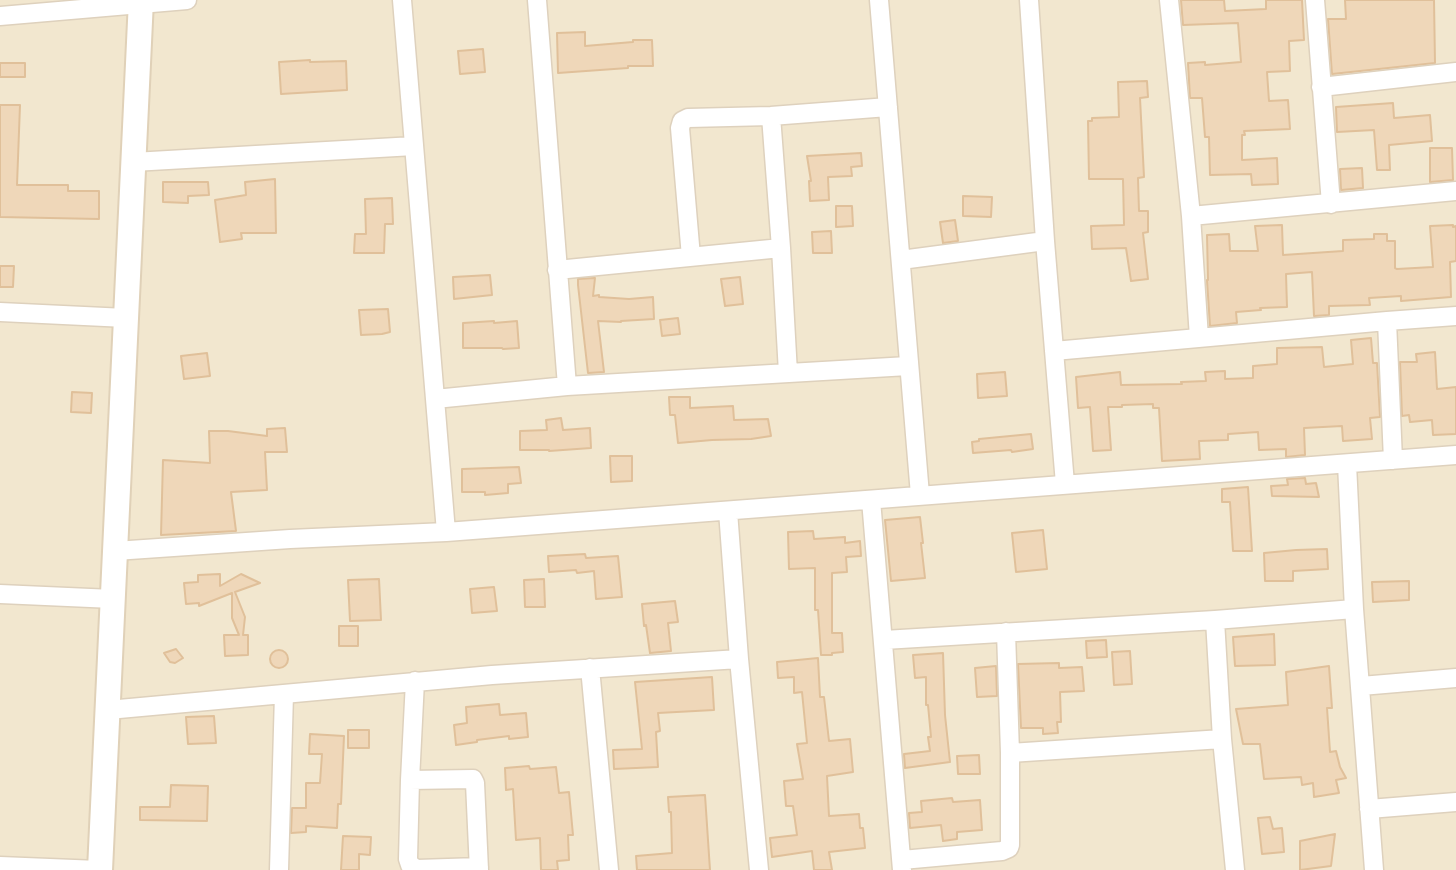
<!DOCTYPE html>
<style>
body{margin:0}
canvas{display:block;background:#fbf4e0}
</style>
<canvas width="1456" height="870"></canvas>
<script>
const ctx = document.querySelector('canvas').getContext('2d');
ctx.lineJoin = 'round';
function paint(path, color) { ctx.fillStyle = color; ctx.fill(path, 'evenodd'); }
function stroke(path, color, width, dash) { ctx.strokeStyle = color; ctx.lineWidth = width; ctx.lineCap = dash ? 'butt' : 'round'; ctx.setLineDash(dash || []); ctx.stroke(path); }
paint(new Path2D(`
 M0 0H1456V870H0Z`), '#f2e7cf');
const building = new Path2D(`
 M1181 0H1224L1225 11 1266 9V0H1302L1304 40 1289 41 1290 71 1267 72 1269 101 1288 100 1290 129 1244 131 1245 135H1242V160L1277 158 1278 184 1252 185 1251 174 1210 175 1209 137H1205L1202 98H1190L1188 63 1205 62V65L1241 62 1238 23 1183 25Z
 M1345 0H1434L1435 63 1332 74 1328 19H1346Z
 M585 32V46L633 42V40H652L653 66H628V68L558 73 557 33Z
 M483 49 485 72 460 74 458 51Z
 M310 60V62L346 61 347 90 281 94 279 62Z
 M0 63H25V77H0Z
 M1147 81 1148 97 1140 98 1144 177 1138 178 1139 211H1148V232L1143 233 1148 279 1131 281 1126 248 1092 249 1091 226 1124 225 1123 179H1089L1088 121H1092V118L1119 117 1118 82Z
 M1393 103 1394 118 1430 115 1432 141 1389 145 1390 170H1377L1374 130 1337 132 1336 107Z
 M0 105H20L17 185H68V191H99V219L0 217Z
 M1430 148H1452L1453 180 1430 182Z
 M861 153 862 166 851 167 852 176 828 177 829 200 810 201 809 181H811L807 156Z
 M1362 168 1363 188 1341 190 1340 169Z
 M275 179 276 233H241L242 239 220 242 215 200 246 195 245 182Z
 M163 182H208L209 195 188 196V203L163 202Z
 M963 196 992 197 991 217 963 216Z
 M392 198 393 224H385L384 253H354L355 234H366L365 199Z
 M836 206H852L853 226 836 227Z
 M955 220 958 241 943 243 940 222Z
 M1282 225 1283 255 1343 251V240L1374 239V234H1387V241H1395V268L1397 269 1433 267 1430 226 1453 225V227L1456 226V261L1450 262 1451 297 1401 301V296L1369 298 1370 305 1329 306V315L1314 316 1312 272 1286 274 1287 307 1260 308 1261 310 1236 312 1237 323 1210 326 1207 280H1208L1207 235 1229 234 1230 251H1258L1255 226Z
 M831 231 832 253H813L812 232Z
 M0 266H14L13 287H0Z
 M490 275 492 295 454 299 453 277Z
 M740 277 743 304 725 306 721 279Z
 M595 278 593 296 599 295V297L629 299 653 297 654 319 621 321V322L598 321 604 372 588 373 578 285V279Z
 M388 309 390 332 382 334 361 335 359 310Z
 M678 318 680 334 662 336 660 320Z
 M494 321V323L517 321 519 348 503 349 502 348H463V323Z
 M1371 338 1373 363H1377L1380 417 1370 418 1372 439 1343 441 1342 426 1304 428 1305 455 1286 457V449L1259 450 1258 432 1228 434V440L1199 441 1200 459 1162 461 1159 408H1153V404L1122 405V407H1108L1111 450 1093 451 1090 407 1078 408 1076 377 1120 372 1121 385 1182 384 1181 382 1206 381 1205 372 1225 371V379L1253 378V366L1277 364V348L1322 347 1324 367 1353 364 1351 340Z
 M1435 352 1437 389 1456 387V434L1433 435 1432 420 1410 422 1409 415 1402 416 1400 362H1417L1416 354Z
 M207 353 210 376 184 379 181 356Z
 M1005 372 1007 396 978 398 977 374Z
 M72 392 92 393 91 413 71 412Z
 M669 397H690V408L733 406 734 420 768 419 771 436 751 439 712 440 678 443 675 415H670Z
 M561 418 563 430 590 428 591 448 549 451V450H520V431L547 430 546 420Z
 M285 428 287 452H265L267 490 231 492 236 531 161 535 163 460 210 463 209 431H228L267 436V429Z
 M1031 434 1033 449 1012 452 1011 450 973 453 972 442 979 441V439Z
 M610 456H632V481L611 482Z
 M519 467 521 483 508 484V493L485 495V492H462V469Z
 M1305 478 1306 484 1316 483 1319 497 1272 496 1271 486 1288 485 1287 479Z
 M1248 487 1252 551H1233L1230 502H1222V489Z
 M920 517 923 543H921L925 578 891 581 885 520Z
 M1043 530 1047 569 1016 572 1012 533Z
 M813 531 814 539 845 537V543L860 541 861 556 846 557 847 572 832 573V633H842L843 652 832 653V655H821L818 610H815V568L789 569 788 532Z
 M1327 549 1328 569 1293 571V581H1265L1264 553 1296 550Z
 M585 554 586 558 618 556 622 597 596 599 594 571 577 573 576 570 549 572 548 556Z
 M220 574V586L241 574 260 583 235 592 245 617 243 635H248V655L225 656 224 635H239L232 618V593L199 606V603L186 604 184 583 198 582V575Z
 M379 579 381 620 350 621 348 580Z
 M544 579 545 607H525L524 580Z
 M1409 581V600L1373 602 1372 582Z
 M494 587 497 611 472 613 470 589Z
 M675 601 678 622 668 623 671 651 650 653 646 625 644 626 642 604Z
 M339 626H358V646H339Z
 M1274 634 1275 665 1235 666 1233 637Z
 M1106 640 1107 657 1087 658 1086 641Z
 M176 649 183 658 175 663 170 662 164 653Z
 M270 659a9 9 0 1 1 18 0a9 9 0 1 1-18 0Z
 M1130 651 1132 684 1114 685 1112 652Z
 M943 653 945 715 950 762 905 768 904 754 930 751 928 737H931L928 705H926V677L915 678 913 655Z
 M818 658 820 697H824L829 741 850 739 853 772 827 776 829 816 859 814 860 828H863L865 848 829 852 832 870H814L812 851 772 857 770 838 797 835 793 806H786L784 781 803 779 797 744 807 743 802 692 794 693V677L778 678 777 662Z
 M1059 663V668L1082 667 1084 691 1060 692 1061 722H1057L1058 733 1043 734V728H1021L1018 664Z
 M996 666 997 696 977 697 975 668Z
 M1329 666 1332 708H1327L1330 752 1336 751 1340 767 1346 778 1336 780 1339 793 1314 797 1313 783 1302 785 1301 777 1264 779 1260 744H1243L1236 709 1288 705 1286 672Z
 M712 677 714 710 658 713 660 731 656 732 658 767 614 769 613 750 642 749 635 682Z
 M499 704 500 715 526 713 528 737 509 739V736L477 740V742L456 745 454 725 467 723 466 707Z
 M214 716 216 743 188 744 186 717Z
 M348 730H369V748H348Z
 M310 734 344 736 341 804H338L337 828 306 826V832L291 833 292 808H306V783H320L322 754H309Z
 M979 755 980 774H958L957 756Z
 M529 766 530 769 556 767 559 793 569 792 573 835H568L569 860 557 861 558 870H541L540 838 516 840 513 789 506 790 505 768Z
 M171 785 208 786 207 821 140 820V807H170Z
 M705 795 710 870H637L636 856 672 853 671 812H669L668 797Z
 M952 798 953 802 980 800 982 830 957 832V839L943 841 941 825 910 828 909 813 922 812 921 801Z
 M1270 817 1273 829 1282 828 1284 852 1262 854 1258 818Z
 M1335 834 1331 866 1300 870V841Z
 M343 836 371 837 370 855 359 854V870H341Z`);
paint(building, '#efd7b9');
stroke(building, '#e0c09a', 2);
const street = new Path2D(`
 M402 0 446 532
 M537 0 567 386
 M879 0 920 495
 M1029 0 1045 241 1065 484
 M1169 0 1191 216 1199 338
 M1315 0 1331 204
 M0 16 187 0
 M1321 87 1456 72
 M771 116 781 248 788 373
 M133 162 414 146
 M1191 216 1456 191
 M691 257 680 128 682 121 688 118 771 116 888 107
 M901 260 1045 241
 M557 270 781 248
 M0 312 126 318
 M1387 321 1393 460
 M1054 351 1387 321 1456 316
 M435 399 567 386 908 366
 M1347 464 1354 609 1374 870
 M871 500 902 870
 M728 511 739 659 759 870
 M115 551 290 539 446 532 1456 455
 M0 594 113 599
 M1215 620 1222 739 1235 870
 M884 640 1215 620 1354 609
 M590 668 609 870
 M415 681 410 780 473 779 475 783 479 870
 M1361 686 1456 678
 M108 710 492 675 739 659
 M1010 753 1222 739
 M410 780 408 859 410 865 417 869 479 867
 M1369 809 1456 802
 M902 860 1002 851 1009 848 1010 845V753L1006 632
 M0 866 99 870
 M279 870 284 694`);
const secondary = new Path2D(`
 M100 870 141 0`);
stroke(street, '#ded1bd', 21);
stroke(secondary, '#e0d1b8', 28);
stroke(street, '#fff', 18);
stroke(secondary, '#fff', 24);
</script>
